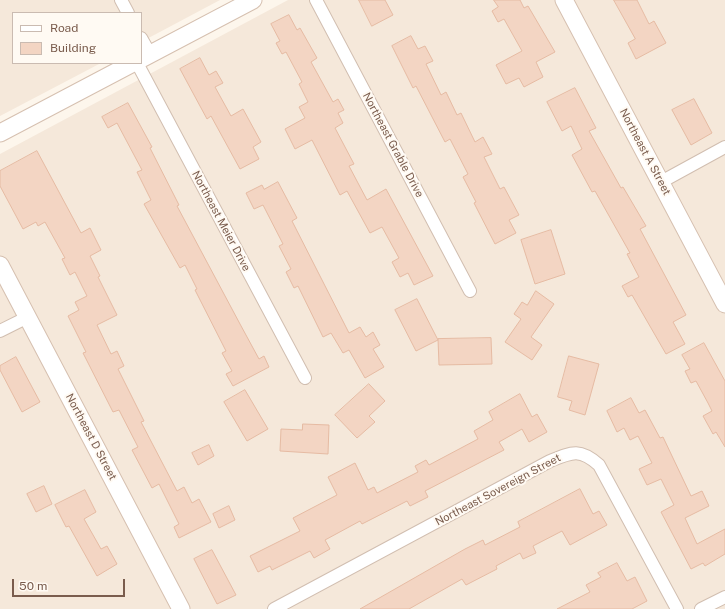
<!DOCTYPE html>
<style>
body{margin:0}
#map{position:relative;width:725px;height:609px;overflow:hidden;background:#fdf6ec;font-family:"Public Sans",sans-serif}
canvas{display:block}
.legend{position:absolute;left:12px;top:12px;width:130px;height:52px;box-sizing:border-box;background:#fffaf3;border:1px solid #cabbb1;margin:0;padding:5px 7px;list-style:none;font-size:12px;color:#7a5c4d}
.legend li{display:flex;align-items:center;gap:8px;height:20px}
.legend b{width:20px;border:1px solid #cabbb1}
.scale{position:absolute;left:12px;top:579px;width:113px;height:18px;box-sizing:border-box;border:2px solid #7a5c4d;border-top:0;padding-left:5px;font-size:12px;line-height:14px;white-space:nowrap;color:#7a5c4d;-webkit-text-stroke:3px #fffaf3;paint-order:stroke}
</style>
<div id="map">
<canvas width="725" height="609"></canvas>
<ul class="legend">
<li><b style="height:5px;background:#fff"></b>Road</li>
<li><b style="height:11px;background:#f3d5c3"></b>Building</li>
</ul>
<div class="scale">50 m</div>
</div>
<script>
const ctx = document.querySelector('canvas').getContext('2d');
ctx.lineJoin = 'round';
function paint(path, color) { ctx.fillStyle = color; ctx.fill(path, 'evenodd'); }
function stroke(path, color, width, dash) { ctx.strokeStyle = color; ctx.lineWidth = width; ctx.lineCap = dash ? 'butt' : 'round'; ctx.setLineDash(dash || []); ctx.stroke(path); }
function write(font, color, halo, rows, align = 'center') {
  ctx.font = font + ' "Public Sans",sans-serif'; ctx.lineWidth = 4; ctx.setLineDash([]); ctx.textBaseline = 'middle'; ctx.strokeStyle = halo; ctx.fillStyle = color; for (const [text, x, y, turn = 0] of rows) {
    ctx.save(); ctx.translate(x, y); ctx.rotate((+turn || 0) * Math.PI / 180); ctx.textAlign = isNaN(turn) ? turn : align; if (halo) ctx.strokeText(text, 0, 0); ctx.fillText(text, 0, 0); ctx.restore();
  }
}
paint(new Path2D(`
 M0 0H220L141 42V13H13V63H101L0 116Z
 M288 0H725V609H0V154Z`), '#f5e8da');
const building = new Path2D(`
 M359 0H385L393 15 372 26Z
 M494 0H520L524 8 528 6 555 52 536 62 543 77 524 87 519 78 506 84 496 65 522 51 504 19 498 22 492 11 498 7Z
 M614 0H637L649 24 654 21 666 43 636 59 628 43 635 39Z
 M289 15 297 30 300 28 317 58 311 62 333 102 338 99 344 110 338 113 343 123 335 128 354 164 349 166 367 200 386 189 433 276 414 285 408 273 400 277 392 262 399 258 382 227 370 233 347 191 340 195 312 140 295 149 285 129 305 118 299 107 308 102 299 84 302 82 286 52 282 54 276 43 280 41 271 24Z
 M411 36 418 49 425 46 433 61 426 64 441 95 446 92 457 115 461 113 475 142 483 137 492 154 484 157 500 189 504 187 519 215 509 220 516 233 495 244 474 203 476 202 463 177 468 174 450 139 445 142 416 86 413 88 392 46Z
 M200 58 209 75 216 71 223 83 215 87 231 116 243 109 261 142 253 147 259 159 240 169 211 116 207 119 180 69Z
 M575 88 596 128 589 131 621 188 623 187 646 226 640 229 686 315 673 322 685 344 666 354 632 295 628 297 622 286 639 277 627 254 630 253 595 191 592 192 572 155 582 149 571 126 562 131 547 102Z
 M694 99 712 133 691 145 672 110Z
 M128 103 152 147 150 148 179 205 177 206 240 324 259 359 264 356 269 367 233 386 226 374 232 371 222 353 226 351 195 290 197 289 185 265 180 268 144 204 151 200 137 172 142 170 117 123 108 128 102 117Z
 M37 151 81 233 90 228 101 250 90 256 100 276 98 277 117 315 97 325 111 354 117 351 124 366 118 369 144 421 141 422 177 491 184 487 192 503 199 499 211 522 179 538 174 527 179 524 159 484 152 488 132 450 138 447 119 410 113 412 83 353 86 352 68 316 79 310 75 302 87 296 75 272 70 275 62 259 65 258 45 222 38 226 36 222 23 229 0 186V171Z
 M278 182 297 218 292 221 349 333 360 327 366 337 373 332 380 345 373 349 384 367 365 378 349 350 343 353 331 333 323 337 298 286 294 288 286 272 291 269 279 246 283 244 263 205 254 209 246 193 262 185 264 189Z
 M551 230 565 274 535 284 521 240Z
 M536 291 554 304 531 337 542 345 532 360 505 342 521 319 514 314 522 302 527 305Z
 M417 299 438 340 416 351 395 310Z
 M491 338 492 364 439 365 438 339Z
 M704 343 725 381V447L716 432 713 434 703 416 712 411 708 403 696 381 691 383 685 371 690 369 682 355Z
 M569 356 599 364 585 415 569 410 572 401 558 397Z
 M16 357 40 402 22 412 0 370V366Z
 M369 384 385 401 369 416 375 422 357 438 335 415Z
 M245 390 268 429 247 441 224 402Z
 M520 394 532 417 537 414 547 432 529 442 522 429 499 442 504 450 425 491 428 497 410 506 407 501 362 524 360 521 325 540 330 549 314 558 310 551 272 570 270 566 258 572 250 556 300 531 293 518 337 495 328 477 355 463 368 490 374 487 377 493 418 472 415 466 426 460 429 465 478 439 474 431 493 420 489 412Z
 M631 398 639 413 645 410 660 438 663 437 691 496 702 491 709 506 685 518 697 544 725 529V554L705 566 703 563 691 569 661 512 674 505 661 479 647 485 639 469 652 463 638 436 630 440 624 428 617 432 607 411Z
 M303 424 329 425 328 454 280 451 281 429 302 430Z
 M209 445 214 456 198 465 192 453Z
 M44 486 52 504 36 512 27 494Z
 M580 489 593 514 599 511 607 525 570 545 562 531 533 546 536 553 523 559 520 553 496 566 497 569 466 585 462 579 409 609H360L465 549 483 540 485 545 520 527 518 522Z
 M85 490 96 512 84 519 101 549 107 546 117 564 97 576 69 526 66 527 55 505Z
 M229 506 235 520 219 528 213 514Z
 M212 550 236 595 217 604 194 559Z
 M617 563 627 581 635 577 647 601 632 609H557L590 592 586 585 601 577 598 573Z`);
paint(building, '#f3d5c3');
stroke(building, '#e6bba3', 1);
const street = new Path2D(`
 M121 0 128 13
 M316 0 470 291
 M141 38 150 54
 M137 63 305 378
 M661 182 725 147
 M0 331 28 317
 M274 609 550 461C572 452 580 448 599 465L677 609
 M701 609 725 597`);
const secondary = new Path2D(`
 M564 0 725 304
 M141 59 253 0
 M0 133 133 63
 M0 265 181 609`);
stroke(street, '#d1beb0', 14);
stroke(secondary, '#d6c0b0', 19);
stroke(street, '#fff', 12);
stroke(secondary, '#fff', 17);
write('11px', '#7a5c4d', '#fffaf3', [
 ["Northeast Grable Drive",393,145,62],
 ["Northeast A Street",645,152,62],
 ["Northeast Meier Drive",221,221,62],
 ["Northeast D Street",91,437,62],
 ["Northeast Sovereign Street",498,490,-28]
]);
</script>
